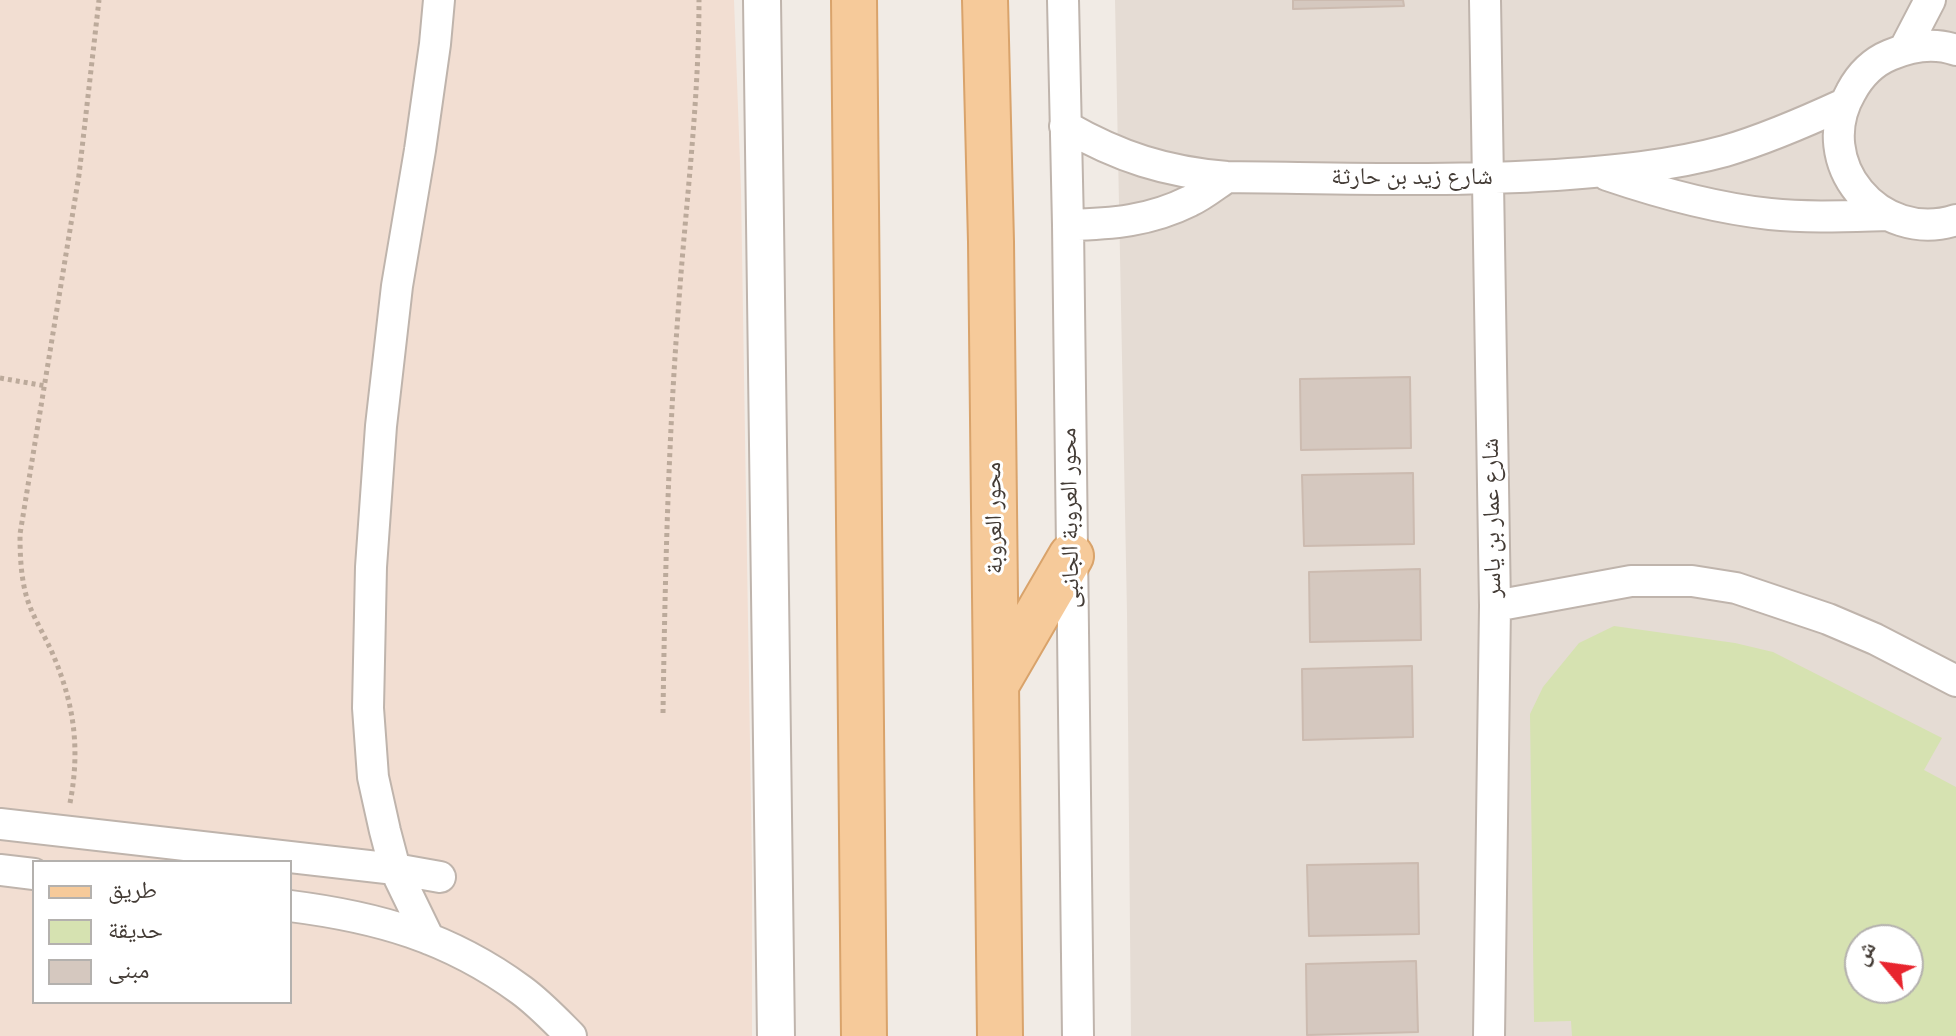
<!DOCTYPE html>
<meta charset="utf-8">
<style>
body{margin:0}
#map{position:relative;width:1956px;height:1036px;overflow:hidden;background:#f1ebe5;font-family:"Roboto Condensed","Noto Naskh Arabic",sans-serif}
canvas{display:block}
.legend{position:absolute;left:32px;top:860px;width:260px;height:144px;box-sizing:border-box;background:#fff;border:2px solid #b4b1ae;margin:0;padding:10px 14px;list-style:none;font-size:24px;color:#433b35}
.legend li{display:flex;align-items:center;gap:16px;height:40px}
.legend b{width:40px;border:2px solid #b4b1ae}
.north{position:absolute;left:1844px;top:924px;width:80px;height:80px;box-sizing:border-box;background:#fff;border:2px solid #b4b1ae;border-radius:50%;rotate:299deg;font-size:22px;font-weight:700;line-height:32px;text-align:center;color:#433b35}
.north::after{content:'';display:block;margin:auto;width:28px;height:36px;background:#e8252e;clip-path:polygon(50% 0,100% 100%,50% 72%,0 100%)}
</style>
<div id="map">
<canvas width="1956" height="1036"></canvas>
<ul class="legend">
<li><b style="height:10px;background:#f6ca9a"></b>طريق</li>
<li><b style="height:22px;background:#d6e2b1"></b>حديقة</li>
<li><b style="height:22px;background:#d5c8bf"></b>مبنى</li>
</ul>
<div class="north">ش</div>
</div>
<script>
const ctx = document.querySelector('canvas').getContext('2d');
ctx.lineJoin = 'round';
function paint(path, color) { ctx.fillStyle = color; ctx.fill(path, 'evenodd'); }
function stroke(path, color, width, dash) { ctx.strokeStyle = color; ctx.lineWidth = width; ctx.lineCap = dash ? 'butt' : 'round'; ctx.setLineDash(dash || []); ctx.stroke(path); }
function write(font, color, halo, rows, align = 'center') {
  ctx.font = font + ' "Roboto Condensed","Noto Naskh Arabic",sans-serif'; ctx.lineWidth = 6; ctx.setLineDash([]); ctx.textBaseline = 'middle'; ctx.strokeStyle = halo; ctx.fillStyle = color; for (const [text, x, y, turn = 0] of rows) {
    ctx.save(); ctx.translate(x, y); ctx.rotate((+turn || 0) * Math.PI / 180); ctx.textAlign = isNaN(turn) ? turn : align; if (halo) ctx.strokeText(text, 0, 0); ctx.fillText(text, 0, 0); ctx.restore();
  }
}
paint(new Path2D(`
 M1115 0H1956V1036H1131L1127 613ZM1860 940H1908V988H1860Z`), '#e5dcd4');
paint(new Path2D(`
 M0 0H734L741 190 752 866V1036H0ZM34 862H290V1002H34Z`), '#f2ded2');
paint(new Path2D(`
 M1614 626 1735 643 1773 652 1942 738 1924 770 1956 787V1036H1572L1571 1021 1534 1022 1530 714 1543 687 1579 643ZM1860 940H1908V988H1860Z`), '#d6e2b1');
const building = new Path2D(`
 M1293 0H1403L1404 6 1293 9Z
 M1410 377 1411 448 1301 450 1300 379Z
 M1413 473 1414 544 1304 546 1302 475Z
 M1420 569 1421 640 1310 642 1309 572Z
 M1412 666 1413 737 1303 740 1302 669Z
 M1418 863 1419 934 1309 936 1307 865Z
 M1416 961 1418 1032 1307 1035 1306 964Z`);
paint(building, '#d5c8bf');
stroke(building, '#ccbbb0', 2);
const minor = new Path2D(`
 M1063 0 1068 225 1078 1036
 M1485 0 1495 606 1489 1036
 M1905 48 1930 0
 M1956 50C1934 42 1911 46 1890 55 1873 62 1860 75 1851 92 1810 162 1879 245 1956 220
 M1065 126C1119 157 1166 172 1227 177 1337 178 1447 182 1556 175 1613 171 1670 166 1725 151 1766 139 1805 122 1844 104
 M1607 175C1660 193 1714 208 1770 214 1809 218 1849 216 1888 215
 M1068 225C1112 224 1150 221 1190 201 1203 195 1215 185 1227 177
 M1495 606 1631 581H1692L1736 588 1828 619 1875 639 1956 681
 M0 824 395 869 440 877
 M0 870 34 874
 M290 906C377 917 449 937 521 990 539 1003 555 1020 571 1036
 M429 939 395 869 385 831 373 777 368 708 371 567 381 426 397 286 420 150 435 44 439 0`);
const tertiary = new Path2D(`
 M762 0 776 1036`);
const primary = new Path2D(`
 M854 0 864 1036
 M985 0 991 242 1000 1036
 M999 680 1071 556`);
stroke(minor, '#bfb4ac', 34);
stroke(tertiary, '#bfb4ac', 40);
stroke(primary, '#d9a36b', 48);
stroke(new Path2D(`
 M0 378 46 386
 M663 713C665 580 668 447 678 314 685 209 699 105 699 0
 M70 803C80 751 75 707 54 657 47 640 37 624 30 607 21 584 20 558 20 534L79 175 99 0`), '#bcaa9b', 5, [4, 4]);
stroke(minor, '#fff', 30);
stroke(tertiary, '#fff', 36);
stroke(primary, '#f6ca9a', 44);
write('24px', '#433b35', '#fff', [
 ["شارع زيد بن حارثة",1412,178],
 ["محور العروبة",995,518,-91],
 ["محور العروبة الجانبى",1071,518,-91],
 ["شارع عمار بن ياسر",1493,518,-91]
]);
</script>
